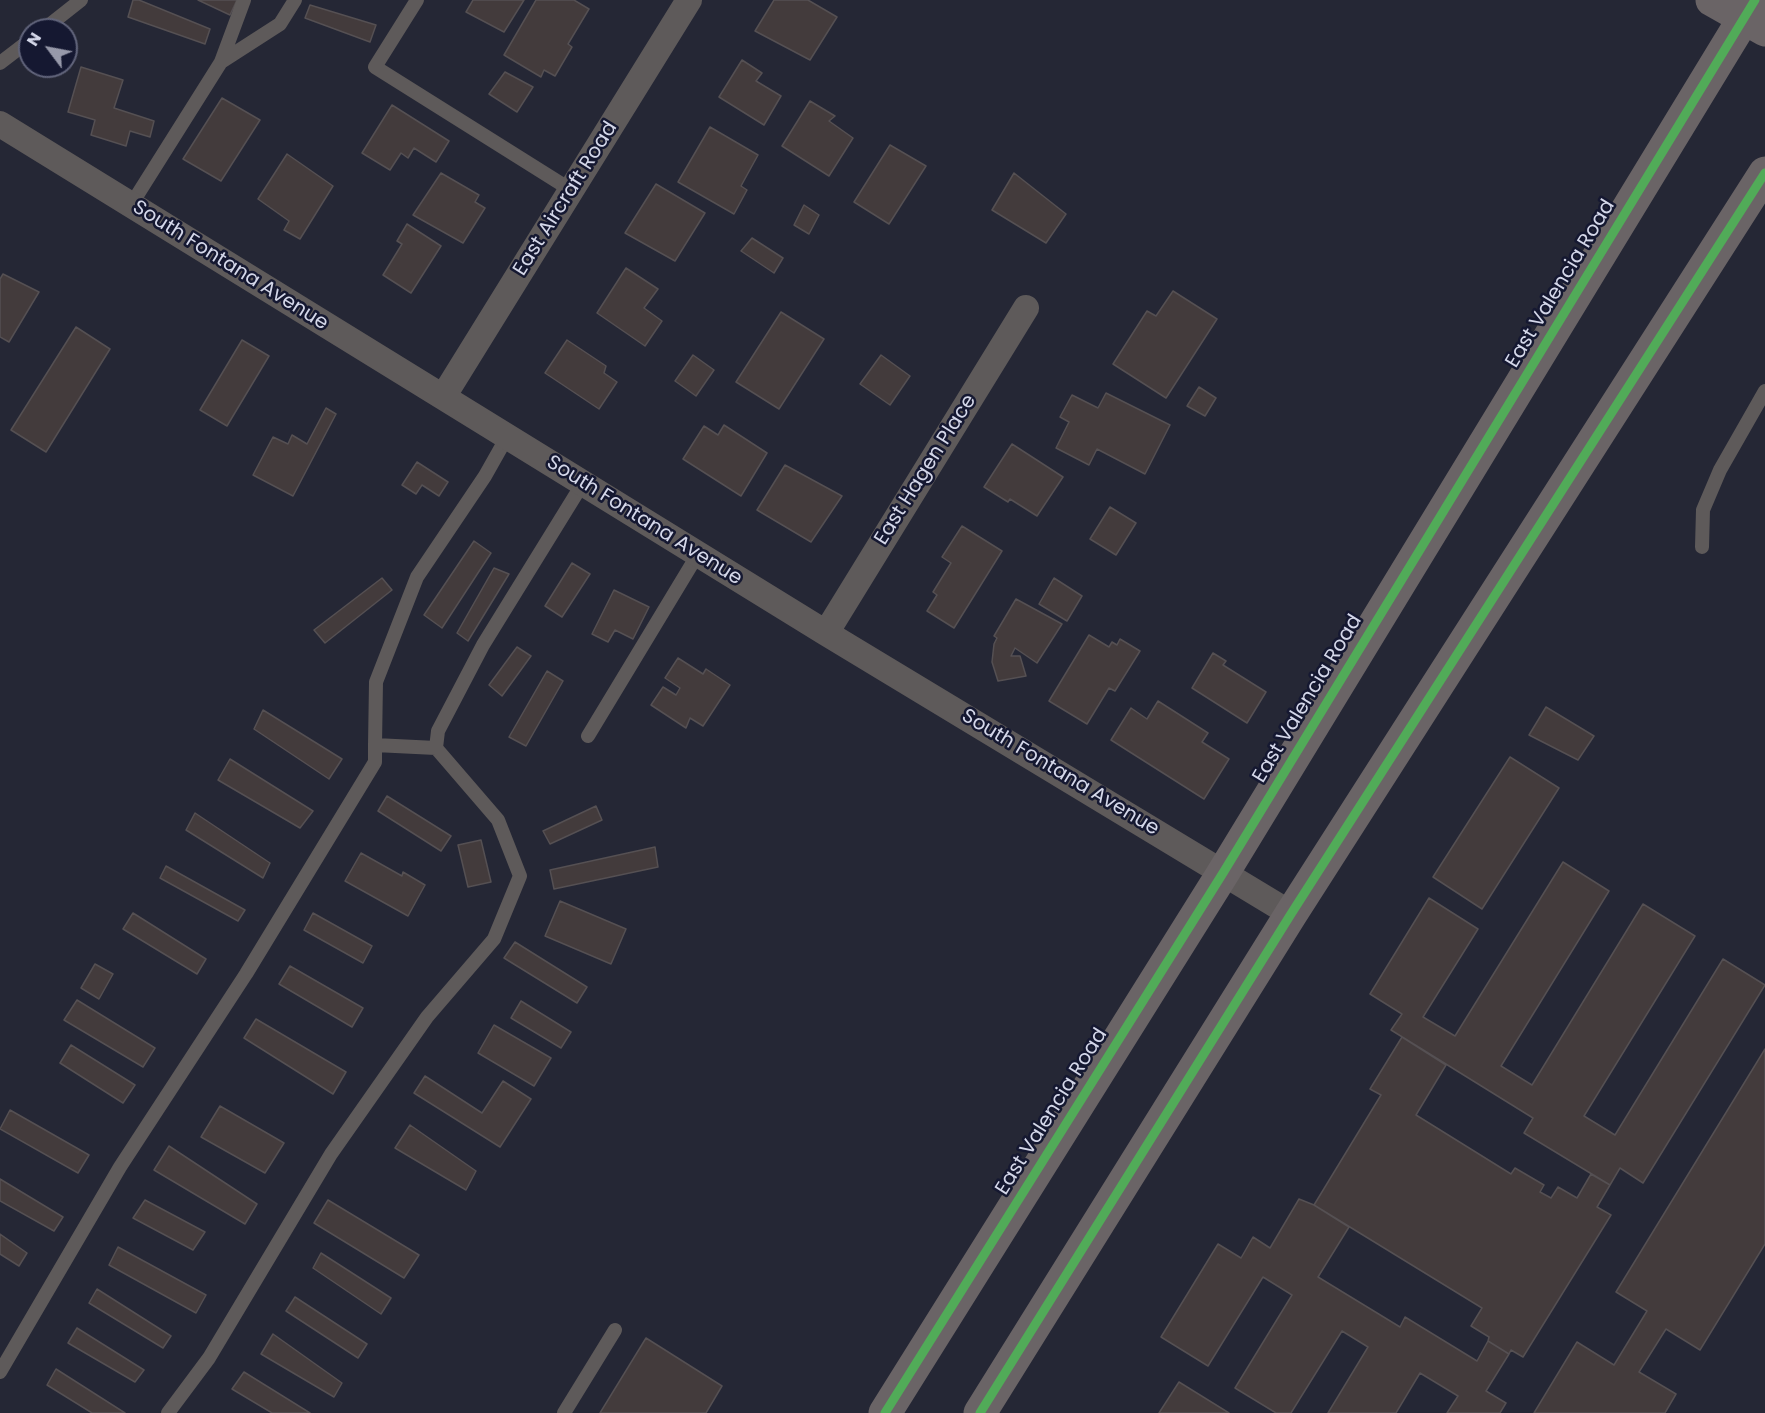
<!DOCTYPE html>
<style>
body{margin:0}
#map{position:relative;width:1765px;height:1413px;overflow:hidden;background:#252735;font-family:Poppins,sans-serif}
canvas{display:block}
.north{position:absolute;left:18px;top:18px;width:60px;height:60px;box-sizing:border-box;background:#151831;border:2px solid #61647b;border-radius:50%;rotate:302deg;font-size:16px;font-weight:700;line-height:24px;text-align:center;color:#d4d7e9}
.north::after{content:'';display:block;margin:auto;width:21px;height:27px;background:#9799aa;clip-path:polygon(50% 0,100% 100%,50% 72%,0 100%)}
</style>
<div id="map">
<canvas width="1765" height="1413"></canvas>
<div class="north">N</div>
</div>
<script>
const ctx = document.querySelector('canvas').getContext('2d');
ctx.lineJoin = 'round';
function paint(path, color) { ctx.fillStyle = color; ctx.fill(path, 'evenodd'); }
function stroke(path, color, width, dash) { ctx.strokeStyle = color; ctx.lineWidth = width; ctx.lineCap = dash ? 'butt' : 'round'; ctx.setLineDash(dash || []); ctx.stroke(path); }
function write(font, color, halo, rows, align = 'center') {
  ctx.font = font + ' Poppins,sans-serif'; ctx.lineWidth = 5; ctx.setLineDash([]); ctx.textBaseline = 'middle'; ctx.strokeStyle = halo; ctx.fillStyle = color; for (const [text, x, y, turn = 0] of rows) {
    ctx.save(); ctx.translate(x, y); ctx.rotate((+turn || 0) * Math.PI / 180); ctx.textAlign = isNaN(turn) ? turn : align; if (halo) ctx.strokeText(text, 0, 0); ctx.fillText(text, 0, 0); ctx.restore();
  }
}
const building = new Path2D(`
 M133 0H139L210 29 205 44 128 17Z
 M198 0H237L230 15Z
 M473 0H524L504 32 466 12Z
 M536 0H574L589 9 568 44 572 47 555 76 544 70 541 77 504 55Z
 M774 0H808L837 17 810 60 755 31Z
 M310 5 376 25 370 42 305 18Z
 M742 60 762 73 756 81 781 96 764 125 719 97Z
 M81 67 123 80 114 108 154 121 150 137 130 131 126 146 91 135 95 120 68 112Z
 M505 72 533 87 517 112 489 94Z
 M222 98 260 120 221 181 183 159Z
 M810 101 835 116 829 121 853 138 829 176 782 146Z
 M392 105 449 141 436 162 414 148 408 158 401 153 390 170 362 153Z
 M710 127 758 155 741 186 747 190 734 214 678 182Z
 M890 145 926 166 889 224 854 202Z
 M287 154 333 186 300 239 284 230 289 221 258 199Z
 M441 173 479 195 475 202 485 208 463 243 413 215Z
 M1014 173 1066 214 1046 243 992 210Z
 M656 184 705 213 675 261 625 233Z
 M804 205 819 215 809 234 794 225Z
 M407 224 441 246 411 293 383 275 402 244 397 241Z
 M752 238 783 258 774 273 741 251Z
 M626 268 658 289 644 308 662 321 645 346 597 313Z
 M3 274 39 292 9 342 0 337V279Z
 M1173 291 1217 319 1166 398 1113 364 1147 311 1156 316Z
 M781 312 824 339 779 409 736 382Z
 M76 327 110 349 46 452 11 430Z
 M242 340 269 356 227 426 200 410Z
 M567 340 606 366 604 373 617 382 599 409 545 373Z
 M693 355 714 370 696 396 675 381Z
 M881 355 910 376 890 405 860 384Z
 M1199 387 1216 398 1205 416 1187 406Z
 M1106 393 1170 425 1145 474 1097 449 1089 465 1056 448 1069 422 1060 417 1072 395 1098 408Z
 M326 408 336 414 293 496 253 475 273 437 288 444 292 435 307 444Z
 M724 425 767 453 741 496 683 459 704 426 718 435Z
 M1012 444 1063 477 1037 516 1010 499 1008 502 984 487Z
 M417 462 448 482 439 496 422 485 416 494 402 485Z
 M785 465 842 496 811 542 757 510Z
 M1110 507 1136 523 1116 555 1090 539Z
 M962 526 1002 551 954 628 927 611 937 595 933 592 951 563 942 557Z
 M474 541 491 553 442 628 424 615Z
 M572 563 590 574 562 617 545 606Z
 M494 568 509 574 468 641 457 633Z
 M382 578 392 590 325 643 314 630Z
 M1054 578 1082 596 1067 621 1039 604Z
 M614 590 649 607 633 639 615 630 608 642 592 634Z
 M1016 599 1062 624 1037 663 1015 648 1011 656H1020L1026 676 998 681 992 662 994 644 997 638 994 636Z
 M1089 635 1109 647 1112 642 1117 645 1120 639 1140 651 1115 691 1109 688 1087 724 1049 701Z
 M517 647 531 656 502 696 489 685Z
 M1213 653 1226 661 1223 665 1266 692 1247 723 1192 688Z
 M678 658 703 674 706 669 730 685 703 726 690 718 686 728 651 705 663 687 676 695 680 688 665 678Z
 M547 671 563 681 526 746 509 737Z
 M1158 701 1208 733 1202 742 1229 759 1204 799 1111 740 1131 708 1147 719Z
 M1546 707 1594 736 1578 760 1529 735Z
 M263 710 342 759 329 779 254 729Z
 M1510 757 1559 788 1482 909 1433 877Z
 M230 759 313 811 300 828 218 780Z
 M387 796 451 836 441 851 378 811Z
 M596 806 602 820 550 844 543 831Z
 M195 813 270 863 263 878 186 830Z
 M481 840 491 882 468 887 458 845Z
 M655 847 658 867 554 889 550 870Z
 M361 853 402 876 403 872 425 885 408 916 345 881Z
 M1563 862 1609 891 1501 1066 1532 1085 1643 904 1695 936 1584 1116 1615 1135 1723 959 1765 985 1643 1183 1620 1168 1610 1185 1524 1133 1533 1118 1391 1030 1402 1014 1370 994 1429 898 1478 929 1423 1017 1455 1036Z
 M166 866 245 910 238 921 160 878Z
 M560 901 626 929 611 964 545 936Z
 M133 913 206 959 197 974 123 929Z
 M313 913 372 946 363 963 304 930Z
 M515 942 587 987 577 1003 504 958Z
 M95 964 113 974 99 999 81 988Z
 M290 966 363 1008 352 1027 279 984Z
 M77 1000 155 1048 143 1067 64 1020Z
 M521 1001 571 1032 561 1048 511 1018Z
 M256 1019 346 1072 333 1094 244 1038Z
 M494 1025 551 1058 534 1086 478 1053Z
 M1402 1037 1446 1065 1416 1115 1511 1174 1515 1168 1544 1185 1540 1192 1551 1198 1558 1187 1577 1198 1591 1174 1610 1185 1597 1207 1611 1215 1523 1357 1511 1350 1509 1354 1488 1341 1489 1337 1471 1326 1482 1308 1314 1205 1381 1095 1370 1089Z
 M71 1045 135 1085 123 1103 60 1063Z
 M1765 1049V1244L1700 1350 1666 1329 1639 1372 1676 1394 1665 1413H1534L1577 1342 1614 1365 1647 1311 1616 1292Z
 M425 1076 482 1113 503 1081 531 1099 500 1147 414 1093Z
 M220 1106 284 1143 265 1173 201 1137Z
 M10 1110 89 1155 78 1173 0 1129Z
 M410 1125 476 1171 466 1190 395 1148Z
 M169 1146 257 1204 245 1224 154 1170Z
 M0 1179 63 1217 54 1231 0 1201Z
 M1299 1199 1314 1205 1349 1227 1318 1277 1400 1327 1405 1317 1477 1361 1488 1341 1509 1354 1486 1391 1506 1403 1500 1413H1447L1458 1396 1420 1373 1396 1413H1328L1368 1347 1342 1331 1291 1413H1276L1235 1388 1292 1295 1263 1277 1208 1366 1161 1337 1218 1244 1241 1258 1253 1237 1270 1248Z
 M145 1200 205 1232 193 1250 133 1218Z
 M328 1200 419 1255 404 1278 314 1223Z
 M0 1234 27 1253 19 1266 0 1254Z
 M118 1247 206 1295 196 1313 109 1265Z
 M321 1253 391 1298 381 1314 313 1268Z
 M97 1289 171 1336 163 1348 89 1303Z
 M295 1297 367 1344 358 1358 286 1311Z
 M77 1328 144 1370 135 1382 68 1343Z
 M273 1334 342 1383 334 1397 261 1354Z
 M646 1338 722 1386 706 1413H600Z
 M56 1369 125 1413H92L47 1385Z
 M244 1372 310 1413H272L232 1389Z
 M1179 1382 1229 1413H1159Z`);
paint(building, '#433b3c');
stroke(building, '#555053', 1.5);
stroke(new Path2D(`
 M417 0 375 67 571 190
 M43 30 81 0
 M221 62 280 24 295 0
 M0 63 30 40
 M131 205 221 62 244 0
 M507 437 485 476 417 577 376 682 375 745 436 748 438 731 483 645 583 483
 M1702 547 1703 510 1720 470 1765 391
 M588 736 698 554
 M0 1372 120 1167 246 974 375 762V745
 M168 1413 209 1358 331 1154 427 1017 494 939 520 876 498 820 436 748
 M564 1413 615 1330`), '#5e5a5a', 14);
stroke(new Path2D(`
 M0 124 826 633 1291 914
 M443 397 689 0
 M826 633 1026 308`), '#5e5a5a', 26);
stroke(new Path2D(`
 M1712 0 1765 30
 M885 1413 1223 873 1755 0
 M980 1413 1291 914 1765 173`), '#6a6466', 33);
stroke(new Path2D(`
 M885 1413 1223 873 1755 0
 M980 1413 1291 914 1765 173`), '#51ab58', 9);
write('20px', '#d4d7e9', '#151831', [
 ["East Aircraft Road",566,199,-58],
 ["South Fontana Avenue",230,266,32],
 ["East Valencia Road",1561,284,-59],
 ["East Hagen Place",926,470,-58],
 ["South Fontana Avenue",644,521,32],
 ["East Valencia Road",1308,699,-59],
 ["South Fontana Avenue",1060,773,31],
 ["East Valencia Road",1052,1112,-58]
]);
</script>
